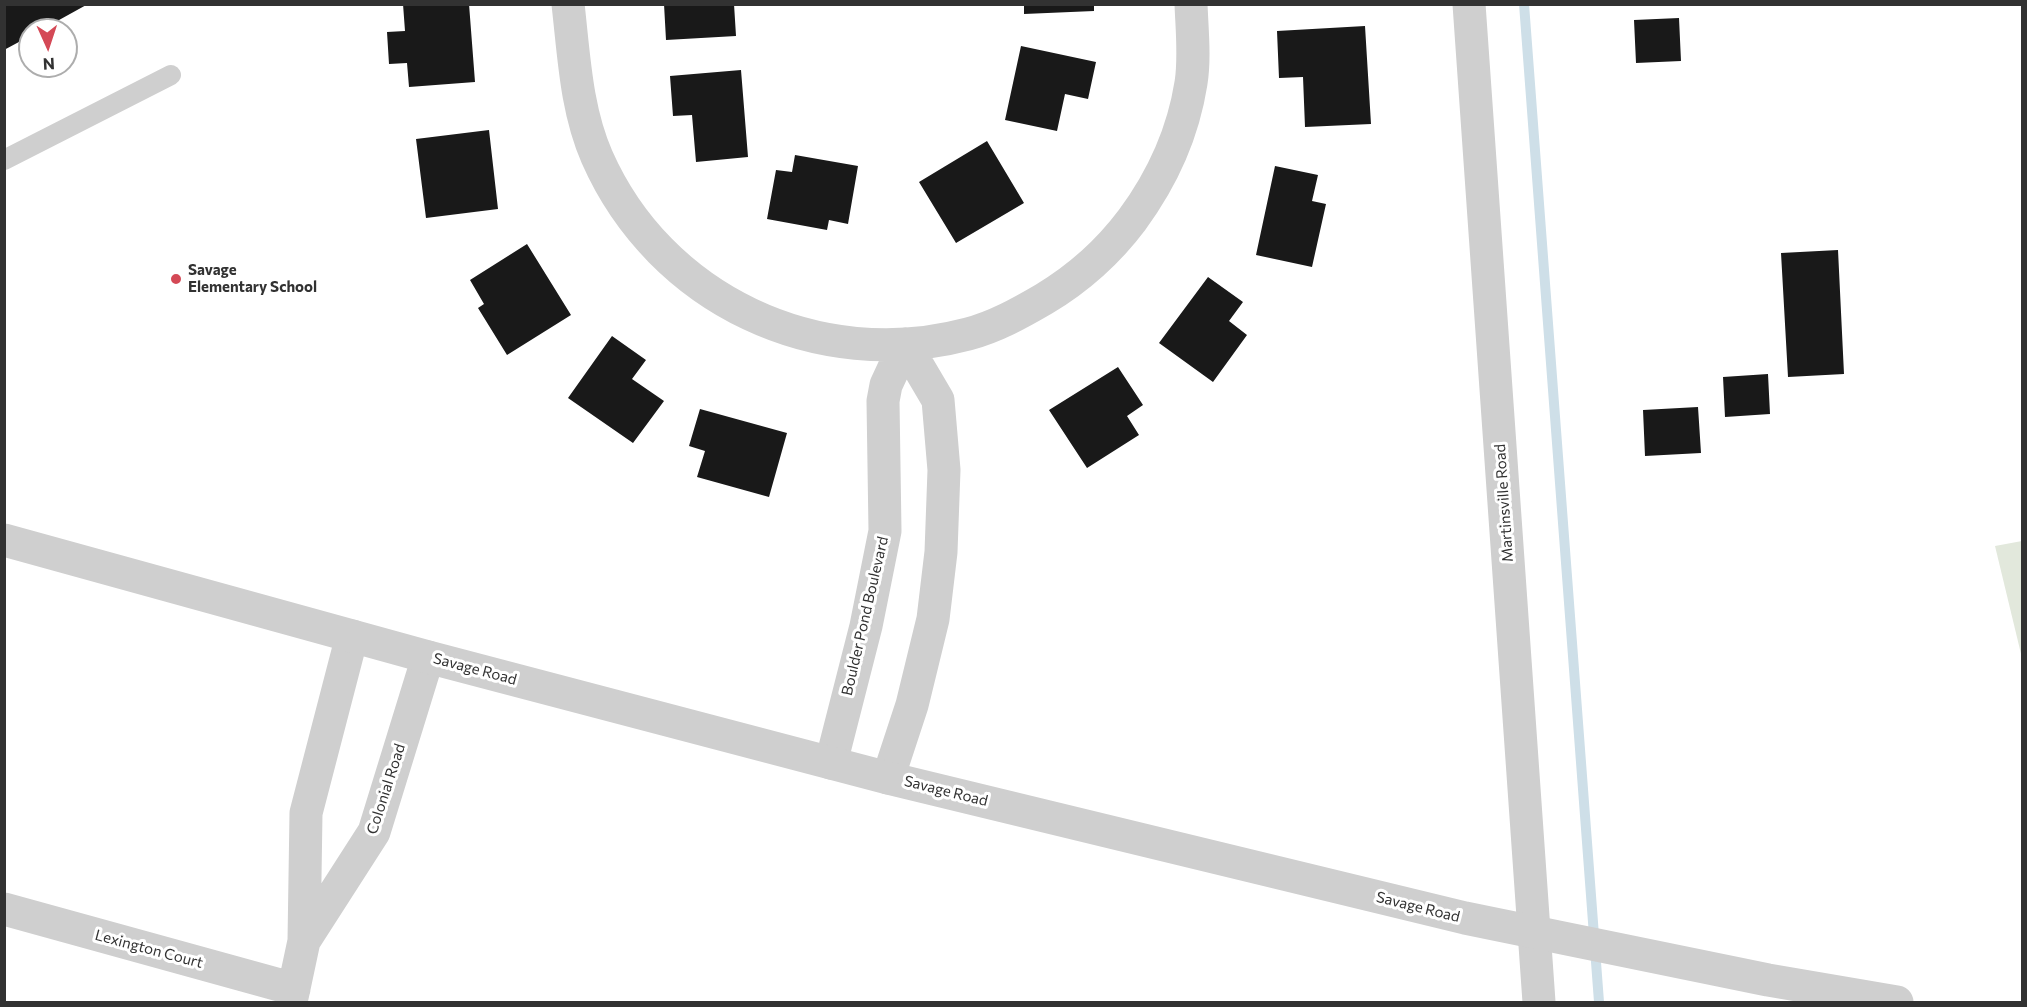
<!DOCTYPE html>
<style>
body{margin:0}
#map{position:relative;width:2027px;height:1007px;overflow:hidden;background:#fff;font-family:Commissioner,sans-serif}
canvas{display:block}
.frame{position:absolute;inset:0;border:6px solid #323232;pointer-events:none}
.north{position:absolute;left:18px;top:18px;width:60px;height:60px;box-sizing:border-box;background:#fff;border:2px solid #adadad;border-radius:50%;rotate:177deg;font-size:16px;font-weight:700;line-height:24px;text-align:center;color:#323232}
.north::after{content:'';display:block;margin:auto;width:21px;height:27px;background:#d44956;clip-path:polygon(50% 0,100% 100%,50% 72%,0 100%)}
</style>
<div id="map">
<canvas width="2027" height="1007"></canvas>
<div class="frame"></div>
<div class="north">N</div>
</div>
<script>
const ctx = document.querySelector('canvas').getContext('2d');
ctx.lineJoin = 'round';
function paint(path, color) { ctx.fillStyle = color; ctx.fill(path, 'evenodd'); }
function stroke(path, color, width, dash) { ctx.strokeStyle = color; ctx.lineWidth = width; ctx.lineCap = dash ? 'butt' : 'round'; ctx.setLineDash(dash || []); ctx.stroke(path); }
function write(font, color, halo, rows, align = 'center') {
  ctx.font = font + ' Commissioner,sans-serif'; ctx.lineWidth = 6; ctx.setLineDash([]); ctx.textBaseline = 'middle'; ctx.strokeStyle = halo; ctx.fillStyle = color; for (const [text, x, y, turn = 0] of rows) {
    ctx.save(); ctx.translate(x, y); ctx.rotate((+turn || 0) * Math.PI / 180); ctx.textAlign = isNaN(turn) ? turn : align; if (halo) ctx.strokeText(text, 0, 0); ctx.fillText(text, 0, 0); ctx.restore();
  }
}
paint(new Path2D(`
 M2022 541V658L1995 546Z`), '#e2e8dc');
stroke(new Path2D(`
 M1524 4 1599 1002`), '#cedfe8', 10);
paint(new Path2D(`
 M4 4H88L41 30H30V36L4 50Z
 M403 4H469L475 82 409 87 407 63 389 64 387 32 405 31Z
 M664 4H734L736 36 666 40Z
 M1024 4H1094V11L1024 14Z
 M1679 18 1681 61 1636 63 1634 20Z
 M1365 26 1371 124 1305 127 1303 77 1279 78 1277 31Z
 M1021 46 1096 62 1088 99 1065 94 1057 131 1005 120Z
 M741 70 748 157 696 162 692 115 673 116 670 76Z
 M489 130 498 209 426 218 416 139Z
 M987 141 1024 203 956 243 919 182Z
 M795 155 858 166 848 224 829 220 827 230 767 219 776 170 792 172Z
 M1275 166 1318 175 1312 201 1326 204 1312 267 1256 255Z
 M527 244 571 315 507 355 478 308 484 304 470 280Z
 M1838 250 1844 374 1788 377 1781 253Z
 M1208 277 1243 302 1229 321 1247 335 1213 382 1159 343Z
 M612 336 646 360 632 379 664 401 633 443 568 398Z
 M1118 367 1143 405 1127 416 1139 435 1087 468 1049 410Z
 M1768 374 1770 414 1725 417 1723 377Z
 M1698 407 1701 453 1645 456 1643 410Z
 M700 409 787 433 769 497 697 477 705 451 689 446Z`), '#191919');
stroke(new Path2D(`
 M4 160 171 75`), '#cfcfcf', 20);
stroke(new Path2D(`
 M568 4C574 56 576 109 597 157 660 300 818 374 968 334 995 327 1020 313 1044 299 1079 278 1108 252 1132 220 1163 178 1183 134 1191 83 1195 58 1192 30 1191 4
 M1469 4 1539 1002
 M831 763 866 626 885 531 883 401 886 385 905 344
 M888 778 912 705 933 619 941 552 944 470 938 400 905 344
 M4 909 294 989
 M304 941 374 832 428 657
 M291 1002 304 941 306 813 352 636`), '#cfcfcf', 33);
stroke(new Path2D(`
 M4 540 428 657 888 778 1465 918 1768 980 1897 1002`), '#cfcfcf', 33);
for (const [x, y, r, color] of [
 [176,279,6,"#d44956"]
]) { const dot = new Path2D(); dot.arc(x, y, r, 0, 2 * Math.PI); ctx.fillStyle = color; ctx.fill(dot); stroke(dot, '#fff', 2); }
write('bold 15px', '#323232', '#fff', [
 ["Savage",188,270],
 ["Elementary School",188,287]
], 'left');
write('15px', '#323232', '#fff', [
 ["Martinsville Road",1504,503,-94],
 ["Boulder Pond Boulevard",865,616,-77],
 ["Savage Road",475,669,15],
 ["Colonial Road",386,789,-72],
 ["Savage Road",946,791,14],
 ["Savage Road",1418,907,14],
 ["Lexington Court",149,949,15]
]);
</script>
